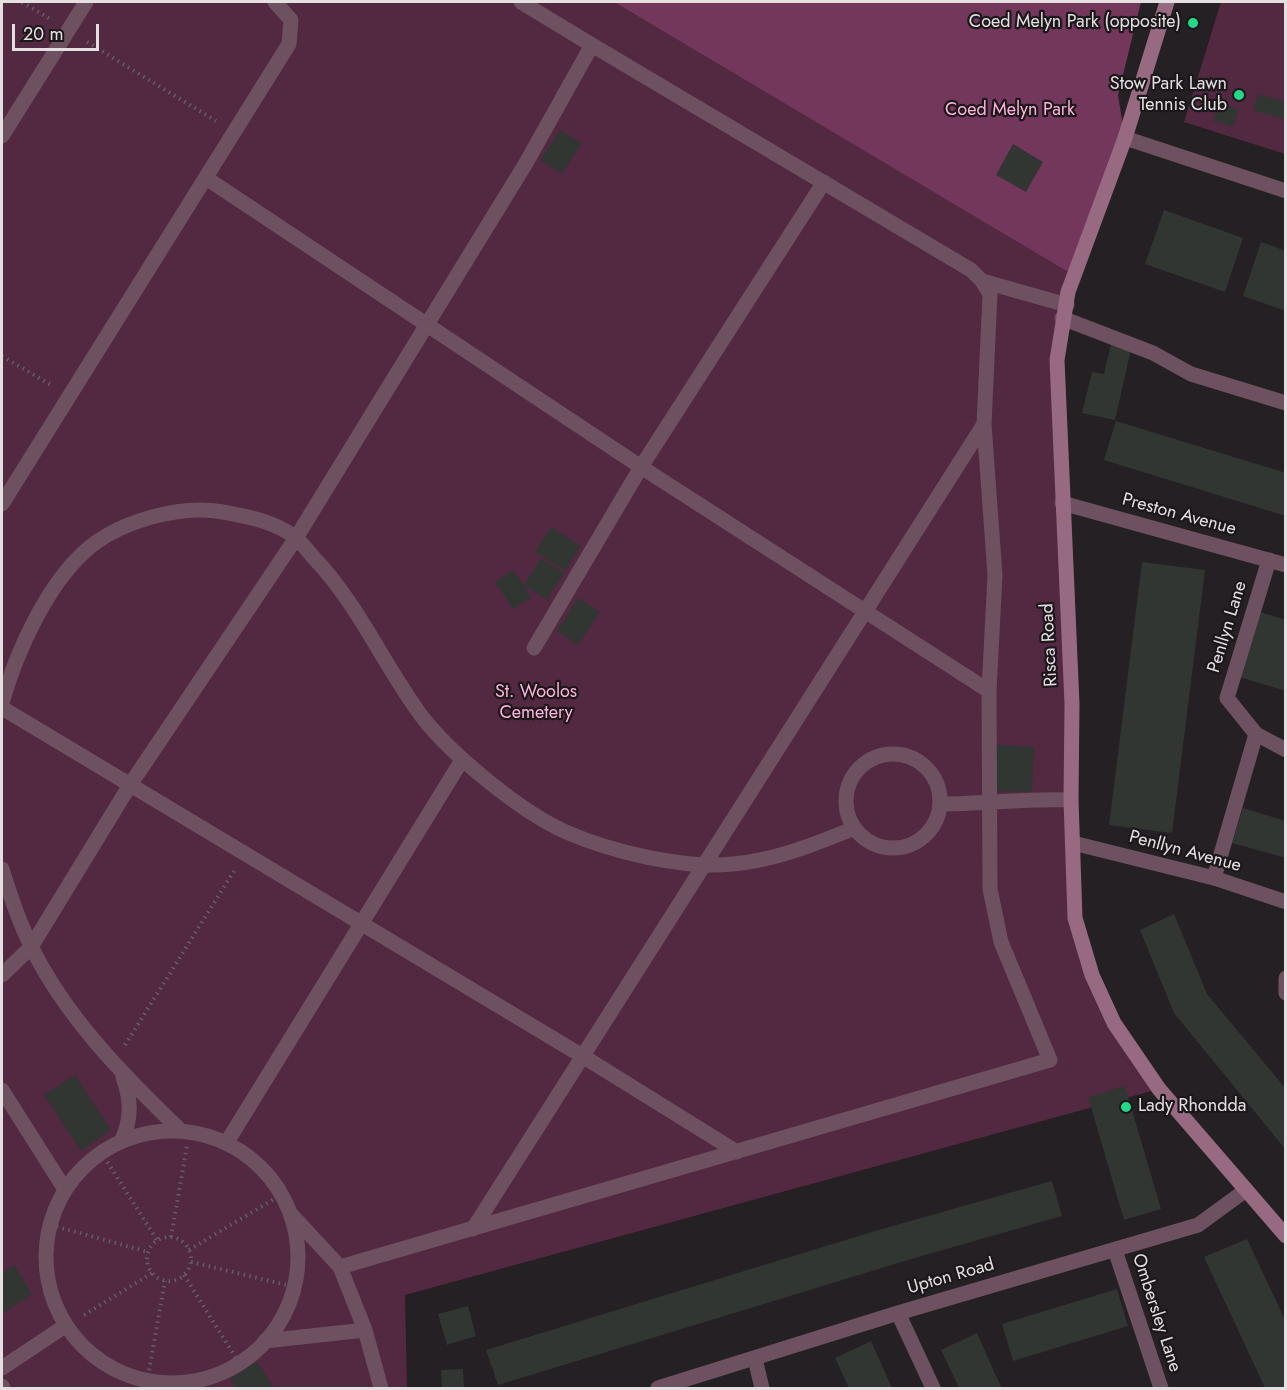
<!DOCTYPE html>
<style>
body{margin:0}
#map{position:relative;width:1287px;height:1390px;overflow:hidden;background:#252023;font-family:Jost,sans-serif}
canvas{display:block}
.frame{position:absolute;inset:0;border:3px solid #e4e0e2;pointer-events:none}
.scale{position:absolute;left:12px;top:24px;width:87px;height:27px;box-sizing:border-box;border:3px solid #e4e0e2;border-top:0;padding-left:8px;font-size:18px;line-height:21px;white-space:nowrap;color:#e4e0e2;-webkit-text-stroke:4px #1c171a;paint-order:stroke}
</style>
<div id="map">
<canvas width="1287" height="1390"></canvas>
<div class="frame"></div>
<div class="scale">20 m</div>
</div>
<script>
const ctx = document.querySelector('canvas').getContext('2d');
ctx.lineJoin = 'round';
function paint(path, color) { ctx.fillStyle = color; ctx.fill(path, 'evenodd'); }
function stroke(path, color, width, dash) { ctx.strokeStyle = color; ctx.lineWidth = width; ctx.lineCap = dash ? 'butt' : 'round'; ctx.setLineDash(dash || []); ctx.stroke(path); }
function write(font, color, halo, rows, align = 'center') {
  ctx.font = font + ' Jost,sans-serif'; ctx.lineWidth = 4.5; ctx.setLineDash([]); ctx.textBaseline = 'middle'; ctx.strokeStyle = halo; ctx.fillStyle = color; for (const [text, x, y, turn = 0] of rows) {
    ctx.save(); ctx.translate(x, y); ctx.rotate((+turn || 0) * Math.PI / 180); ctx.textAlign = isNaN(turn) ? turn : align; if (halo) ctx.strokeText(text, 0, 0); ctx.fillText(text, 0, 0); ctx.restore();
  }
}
paint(new Path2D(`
 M2 2H614L1076 276 1057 360 1075 918 1092 975 1159 1089 405 1295 407 1388H2Z
 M1221 2H1285V154L1184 122Z`), '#532841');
paint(new Path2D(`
 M614 2H1141L1118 95 1125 138 1075 276Z`), '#73375b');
paint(new Path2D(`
 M1258 94 1286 102V120L1253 110Z
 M1219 103 1239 109 1233 127 1213 121Z
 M560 130 582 143 562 174 540 160Z
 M1013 144 1043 162 1026 192 996 175Z
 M1164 210 1243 238 1225 292 1145 264Z
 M1261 242 1286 251V311L1243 296Z
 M1111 344 1131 349 1115 420 1082 413 1092 372 1104 374Z
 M1116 421 1286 473V516L1104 460Z
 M551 527 581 546 565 571 535 552Z
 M541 558 564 573 547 600 524 585 531 598 513 609 495 582 513 570 524 585Z
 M1142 562 1205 570 1172 833 1109 825Z
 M578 598 600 612 578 645 557 631Z
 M1260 612 1286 620V691L1240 677Z
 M997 745 1034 747 1032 792 995 791Z
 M1243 808 1286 821V858L1232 843Z
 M1174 914 1207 994 1286 1089V1150L1174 1013 1140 930Z
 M75 1075 111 1130 81 1151 44 1095Z
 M1125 1086 1161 1209 1124 1220 1088 1097Z
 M1052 1181 1062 1216 908 1260 498 1385 486 1350 875 1231Z
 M1247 1239 1286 1322V1388H1265L1204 1257Z
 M14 1265 32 1294 2 1314V1273Z
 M1117 1289 1128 1326 1013 1361 1002 1324Z
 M468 1306 476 1336 447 1345 438 1314Z
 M977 1333 995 1374 1002 1388H959L941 1350Z
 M871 1341 892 1388H849L835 1358Z
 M257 1361 274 1388H236L230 1379Z
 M463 1369 464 1388H442L441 1370Z`), '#313633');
stroke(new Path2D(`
 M22 2 50 19
 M87 42 216 121
 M2 356 51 385
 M125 1045 234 871
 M101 1152 157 1240
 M51 1225 148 1252
 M147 1259a22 22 0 1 1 44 0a22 22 0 1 1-44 0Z
 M171 1237 187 1146
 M189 1250 274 1199
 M191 1262 295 1287
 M184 1275 239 1363
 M84 1315 152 1273
 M147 1382 165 1281
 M191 1382 195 1388`), '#645f62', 4, [1.5, 4.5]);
stroke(new Path2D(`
 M2 136 86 2
 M206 178 641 467 534 648
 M824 182 641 467 989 691
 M982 281 1067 305
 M1062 318 1153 353 1191 374 1286 403
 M2 504 289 44 291 20 275 2
 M1269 560 1227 698 1256 734 1286 750
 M2 703C16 653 45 589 83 553 116 522 179 504 223 512 249 517 274 521 295 537 302 543 308 551 314 558 359 605 384 666 423 718 453 756 521 812 566 832 612 852 683 869 733 864 776 860 815 844 855 828
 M2 708 584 1057 737 1152
 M846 801a47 47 0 1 1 94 0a47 47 0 1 1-94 0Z
 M940 804C984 804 1028 798 1071 800
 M2 869C10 895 19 922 31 946 65 1016 123 1075 178 1128
 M1214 878 1256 734
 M2 975 31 947 130 785 296 538 526 163 592 45 521 2
 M1286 978V993
 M2 1090 64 1188
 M46 1257a126 126 0 1 1 252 0a126 126 0 1 1-252 0Z
 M122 1140C132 1117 131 1100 123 1077
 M227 1142 462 760
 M291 1214 340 1267 365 1330 381 1388
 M473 1229 984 424
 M1115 1250 1161 1388
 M340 1267 1050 1060 1001 942 990 889 989 691 995 575 984 424 990 294 982 281 971 270 592 45
 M265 1341 365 1330
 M755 1359 762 1388
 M2 1368 65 1326
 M2 1386 3 1388`), '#6d5160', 15);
stroke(new Path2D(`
 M1125 138 1286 191
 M1062 503 1286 565
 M1073 843 1214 878 1286 902
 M898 1313 933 1388
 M658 1388 898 1313 1198 1225 1246 1190`), '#6d5160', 15);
stroke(new Path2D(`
 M1167 2 1125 138 1068 292 1057 360 1072 704 1071 800 1075 918 1092 975 1114 1023 1159 1089 1286 1236`), '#976a82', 15);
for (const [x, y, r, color] of [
 [1193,23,6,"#23d887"],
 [1239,95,6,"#23d887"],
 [1126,1107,6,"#23d887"]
]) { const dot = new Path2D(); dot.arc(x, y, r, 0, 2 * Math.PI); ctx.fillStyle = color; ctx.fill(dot); stroke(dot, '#1c171a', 2); }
write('18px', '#e4e0e2', '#1c171a', [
 ["Coed Melyn Park (opposite)",1181,23],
 ["Stow Park Lawn",1227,85],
 ["Tennis Club",1227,106],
 ["Lady Rhondda",1138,1107,"left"]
], 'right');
write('18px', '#feb3dc', '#1c171a', [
 ["Coed Melyn Park",1010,111],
 ["St. Woolos",536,693],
 ["Cemetery",536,714]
]);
write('18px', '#e4e0e2', '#1c171a', [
 ["Preston Avenue",1179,515,15],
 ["Penllyn Lane",1228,627,-73],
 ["Risca Road",1050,645,-93],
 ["Penllyn Avenue",1185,852,15],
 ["Upton Road",951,1277,-16],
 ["Ombersley Lane",1156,1313,72]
]);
</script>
